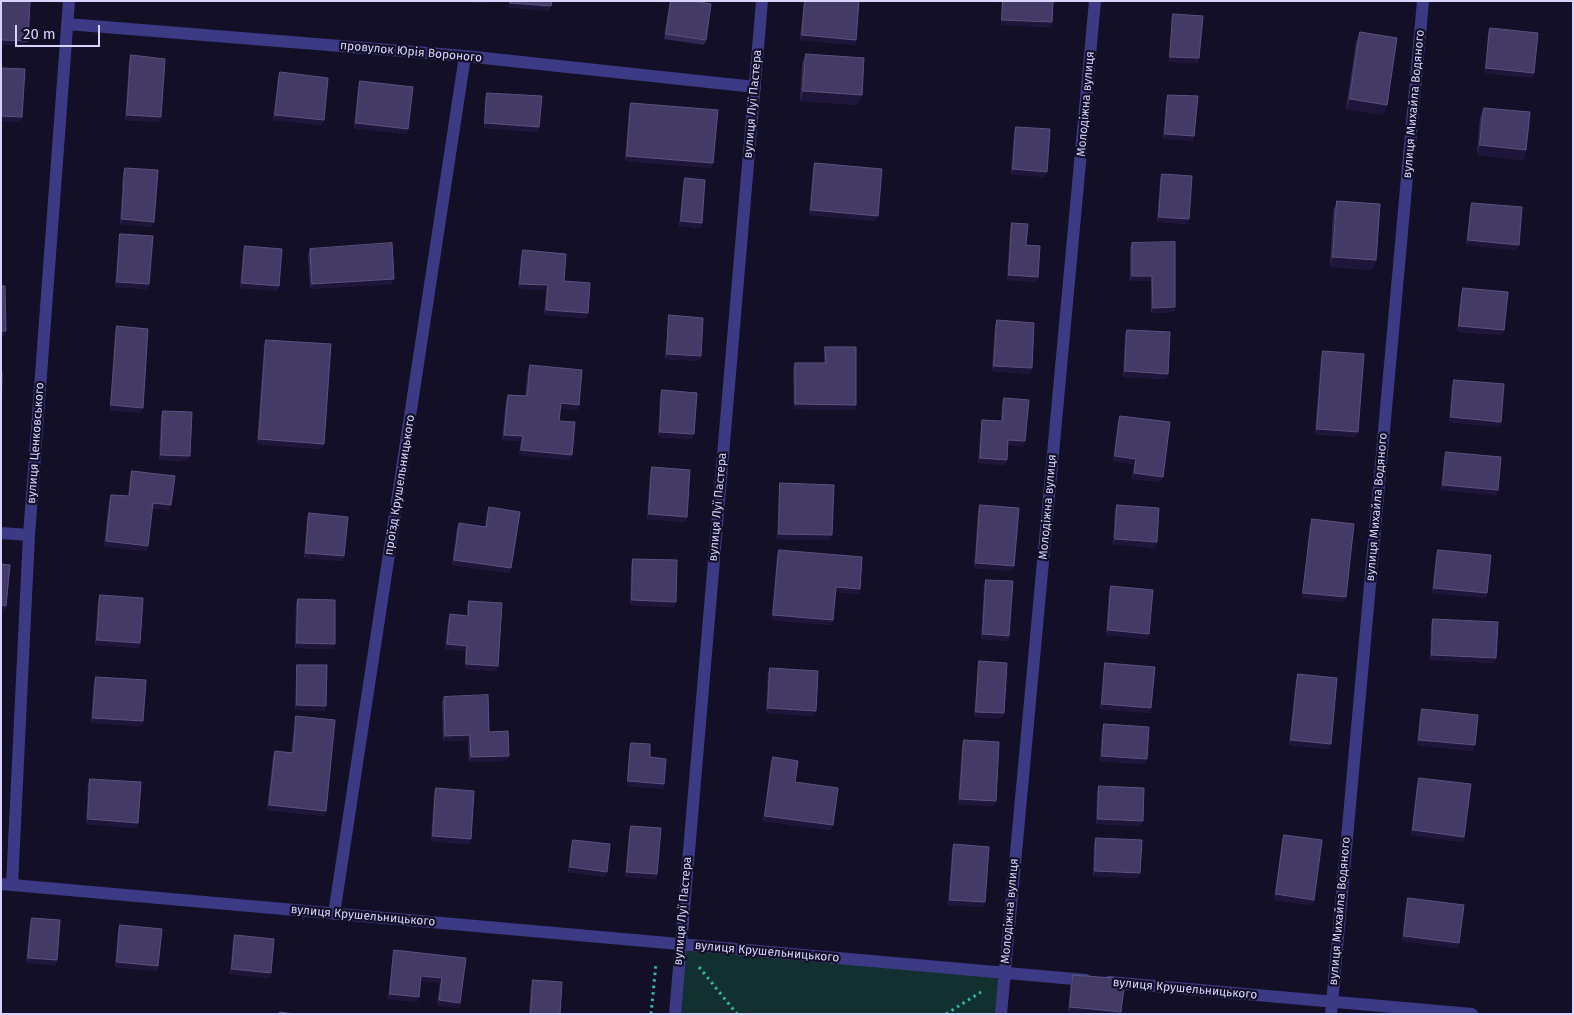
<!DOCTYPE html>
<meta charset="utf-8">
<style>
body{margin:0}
#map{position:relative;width:1574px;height:1015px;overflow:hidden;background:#130f26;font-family:"Fira Sans",sans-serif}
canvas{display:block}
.frame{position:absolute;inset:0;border:2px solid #d9d4ff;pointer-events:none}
.scale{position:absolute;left:15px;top:25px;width:85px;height:22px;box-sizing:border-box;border:2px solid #d9d4ff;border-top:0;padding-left:6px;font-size:15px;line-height:18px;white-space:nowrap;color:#d9d4ff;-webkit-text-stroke:4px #130f26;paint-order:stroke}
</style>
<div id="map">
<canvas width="1574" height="1015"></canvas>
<div class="frame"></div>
<div class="scale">20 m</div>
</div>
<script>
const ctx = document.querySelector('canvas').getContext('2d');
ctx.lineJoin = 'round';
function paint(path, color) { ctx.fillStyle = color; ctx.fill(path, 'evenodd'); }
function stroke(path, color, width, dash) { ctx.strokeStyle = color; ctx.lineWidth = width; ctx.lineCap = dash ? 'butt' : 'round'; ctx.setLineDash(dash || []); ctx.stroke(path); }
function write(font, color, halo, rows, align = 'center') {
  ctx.font = font + ' "Fira Sans",sans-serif'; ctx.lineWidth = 4.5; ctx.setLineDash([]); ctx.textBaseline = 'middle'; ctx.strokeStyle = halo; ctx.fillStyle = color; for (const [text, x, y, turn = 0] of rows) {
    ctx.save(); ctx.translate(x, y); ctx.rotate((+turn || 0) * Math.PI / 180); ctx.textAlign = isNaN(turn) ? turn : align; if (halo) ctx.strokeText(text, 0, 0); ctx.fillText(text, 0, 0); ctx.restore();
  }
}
paint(new Path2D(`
 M680 944 1000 972 1001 1014H675Z`), '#12302f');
stroke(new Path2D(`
 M699 967 737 1014
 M651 1014 656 963
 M946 1014 981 992`), '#2fb8b0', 3, [2.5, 4]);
stroke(new Path2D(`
 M67 24 465 56 755 87
 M1 533 29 535
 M1 884 1086 980
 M12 885 29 535 69 1
 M334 914 465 56
 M1109 982 1472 1014
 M1001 1014 1095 1
 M1331 1014 1423 1`), '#3d3a85', 12);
stroke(new Path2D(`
 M675 1014 762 1`), '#3d3a85', 12);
paint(new Path2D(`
 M670 1H693L706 40 704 45 664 39Z
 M804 1H859L855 45 800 40Z
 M1002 1H1053L1051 27 1001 25Z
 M1173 14 1199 58 1197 63 1169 62 1172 19Z
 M1490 28 1534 73 1533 78 1485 73 1488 33Z
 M1360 32 1387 105 1384 115 1346 109 1356 42Z
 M806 54 858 105 800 101 802 64Z
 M131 55 160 122 125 120 129 60Z
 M280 72 322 125 273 120 278 77Z
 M360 81 408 129 406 134 354 128 358 86Z
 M487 93 539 127 537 132 484 128 485 98Z
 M1168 95 1193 141 1163 139 1166 100Z
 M631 103 712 168 625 161 629 108Z
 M1484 108 1526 150 1523 160 1477 155 1480 118Z
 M1016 127 1045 177 1011 174 1014 132Z
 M815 163 876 221 809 215 813 168Z
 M125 168 154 222 152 227 120 224 123 173Z
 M1162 174 1189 219 1187 224 1157 222 1160 179Z
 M685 178 702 223 700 228 679 226 683 183Z
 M1337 201 1376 260 1372 270 1330 267 1333 211Z
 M1472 203 1517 250 1466 245 1470 208Z
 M1012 223 1026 245 1036 282 1007 280 1010 228Z
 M120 234 148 289 115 287 119 239Z
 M1132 243 1174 312 1151 313V281H1130V248Z
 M245 246 279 286 277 291 240 288 243 251Z
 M310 249 392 284 310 289 308 254Z
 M523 250 564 281 588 313 586 318 544 315 546 290 518 289 521 255Z
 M1463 288 1504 330 1502 335 1457 332 1461 293Z
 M669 315 699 361 665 359 668 321Z
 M997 320 1030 374 992 371 995 325Z
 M117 326 141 413 110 410 115 331Z
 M1127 330 1168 374 1166 379 1123 377 1125 335Z
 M266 340 324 444 322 449 257 444 264 345Z
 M825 347 856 405 854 410 794 409 793 368 795 363H824V352Z
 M1323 351 1356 437 1315 434 1321 356Z
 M530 365 579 405 577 410 560 408 559 421 570 460 519 455 521 441 502 440 506 400 508 395 525 396 528 370Z
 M1454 380 1501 422 1499 427 1449 422 1452 385Z
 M662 390 692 439 658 437 660 395Z
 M1004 398 1024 446 1008 445 1005 465 978 463 981 425 982 420 1001 421 1002 403Z
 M163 411 188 461 159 460 161 416Z
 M1120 416 1161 482 1132 479 1134 464 1113 461 1118 421Z
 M1446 452 1498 490 1496 495 1441 490 1444 457Z
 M652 467 687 517 685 522 647 519 650 472Z
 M132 471 171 505 169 510 152 508 146 551 104 546 109 500 111 495 128 496 130 476Z
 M780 483 830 540 777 539 779 488Z
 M980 505 1012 571 974 568 978 510Z
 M1117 505 1157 542 1155 548 1113 544 1115 510Z
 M489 507 511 568 509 573 452 565 457 528 459 523 485 527 487 512Z
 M309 513 342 561 304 558 307 518Z
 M1312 519 1346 597 1344 602 1302 598 1310 524Z
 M779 550 860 589 858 594 835 592 833 620 831 625 772 620 777 555Z
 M1438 550 1487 593 1486 598 1432 593 1436 555Z
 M633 559 676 602 674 607 630 605 631 564Z
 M986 580 1009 636 1008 641 981 639 984 585Z
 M1111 586 1148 639 1106 635 1109 591Z
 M100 595 140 643 139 648 95 645 98 600Z
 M298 599 335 644 333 649 295 648 296 604Z
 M469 601 498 666 496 671 465 669V651L445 649 448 620 450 614 467 616V606Z
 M1433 619 1494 663 1430 660 1431 624Z
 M979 661 1004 713 1002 718 974 717 978 666Z
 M1105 663 1150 713 1100 709 1104 668Z
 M297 665 326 706 324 711 295 710 296 670Z
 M770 668 814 716 766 713 768 673Z
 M1298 674 1331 744 1329 749 1289 745 1296 679Z
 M96 677 143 721 141 726 91 723 94 682Z
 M444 697 489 732 507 761 469 762 468 740 443 741 442 702Z
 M1422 709 1473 751 1417 745 1420 714Z
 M296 716 326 811 324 816 267 810 273 756 275 751 291 753 295 721Z
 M1104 724 1145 764 1100 761 1102 729Z
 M964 740 994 806 958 804 962 745Z
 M631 743 650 757 663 789 627 786 629 748Z
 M773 757 833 825 831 830 763 821 771 762Z
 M1419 778 1464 837 1462 842 1411 835 1417 783Z
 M90 779 138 823 136 828 86 824 88 784Z
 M1099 786 1141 826 1096 824 1097 791Z
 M436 788 469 844 431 841 434 793Z
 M631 826 657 874 656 879 625 877 629 831Z
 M1284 835 1314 900 1312 905 1274 900 1282 840Z
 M1096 838 1138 878 1093 876 1094 843Z
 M573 840 605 877 568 872 571 845Z
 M954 844 983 907 948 905 952 849Z
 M1408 898 1458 948 1402 941 1406 903Z
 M32 918 57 960 55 965 26 963 30 923Z
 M120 925 158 966 157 971 115 967 118 930Z
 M235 935 271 973 270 978 230 974 233 940Z
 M394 950 466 958 460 1003 459 1008 437 1005 440 983 421 981 417 1002 388 999 393 955Z
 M1073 975 1121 1012V1014H1086L1068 1012 1071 980Z
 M533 980 560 1014H529L531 985Z`), '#312854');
paint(new Path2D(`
 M462 1H488L487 4Z
 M510 3 551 6 549 11 508 8Z
 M1002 20 1052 22 1051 27 1001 25Z
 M802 35 856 40 855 45 800 40Z
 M1 40 28 41 26 46 1 45Z
 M1170 57 1199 58 1197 63 1169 62Z
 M1486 68 1534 73 1533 78 1485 73Z
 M803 91 862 95 858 105 800 101Z
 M1350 99 1387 105 1384 115 1346 109Z
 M127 115 161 117 160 122 125 120Z
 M275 115 324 120 322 125 273 120Z
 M1 116 22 117 21 122H1Z
 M356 123 408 129 406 134 354 128Z
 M485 123 539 127 537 132 484 128Z
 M1165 134 1194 136 1193 141 1163 139Z
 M1480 145 1526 150 1523 160 1477 155Z
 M627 156 713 163 712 168 625 161Z
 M1013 169 1047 172 1045 177 1011 174Z
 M811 210 878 216 876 221 809 215Z
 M1159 217 1189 219 1187 224 1157 222Z
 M122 219 154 222 152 227 120 224Z
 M681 221 702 223 700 228 679 226Z
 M1468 240 1519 245 1517 250 1466 245Z
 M1333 257 1376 260 1372 270 1330 267Z
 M1009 275 1038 277 1036 282 1007 280Z
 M1132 276H1152L1151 281H1130Z
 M394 279 392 284 310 289 312 284Z
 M117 282 149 284 148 289 115 287Z
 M242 283 279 286 277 291 240 288Z
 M520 284 548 285 546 290 518 289Z
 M1175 307 1174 312 1151 313 1153 308Z
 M546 310 588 313 586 318 544 315Z
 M1459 326 1504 330 1502 335 1457 332Z
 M1 331H6L4 336H1Z
 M667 354 701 356 699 361 665 359Z
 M994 366 1032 368 1030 374 992 371Z
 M1125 371 1168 374 1166 379 1123 377Z
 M561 403 579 405 577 410 559 408Z
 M795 404 856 405 854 410 794 409Z
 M111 405 143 408 141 413 110 410Z
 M1451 417 1501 422 1499 427 1449 422Z
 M1317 429 1358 432 1356 437 1315 434Z
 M660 432 694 434 692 439 658 437Z
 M504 435 523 436 521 441 502 440Z
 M259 439 324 444 322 449 257 444Z
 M1008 440 1025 441 1024 446 1006 445Z
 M521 450 572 455 570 460 519 455Z
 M161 455 190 456 188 461 159 460Z
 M1115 456 1136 459 1134 464 1113 461Z
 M980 458 1007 460 1005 465 978 463Z
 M1134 473 1163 477 1161 482 1132 479Z
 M1443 485 1498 490 1496 495 1441 490Z
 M153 503 171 505 169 510 151 508Z
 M649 514 687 517 685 522 647 519Z
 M779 534 832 535 830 540 777 539Z
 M1115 539 1157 542 1155 548 1113 544Z
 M106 541 148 546 146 551 104 546Z
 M306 553 344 556 342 561 304 558Z
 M454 560 511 568 509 573 452 565Z
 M976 563 1014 566 1012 571 974 568Z
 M836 587 860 589 858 594 834 592Z
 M1434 588 1487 593 1486 598 1432 593Z
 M1303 593 1346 597 1344 602 1302 598Z
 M632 600 676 602 674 607 630 605Z
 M1 605 6 606 4 611 1 610Z
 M773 615 833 620 831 625 772 620Z
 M1108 630 1149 634 1148 639 1106 635Z
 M983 634 1009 636 1008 641 981 639Z
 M97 640 140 643 139 648 95 645Z
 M297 643 335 644 333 649 295 648Z
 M447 644 467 646 465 651 445 649Z
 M1432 655 1496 658 1494 663 1430 660Z
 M466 664 498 666 496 671 465 669Z
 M1102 704 1151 708 1150 713 1100 709Z
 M297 705 326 706 324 711 295 710Z
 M768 708 816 711 814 716 766 713Z
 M976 712 1004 713 1002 718 974 717Z
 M93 718 143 721 141 726 91 723Z
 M470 735 468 740 443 741 445 736Z
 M1291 740 1331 744 1329 749 1289 745Z
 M1419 740 1475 745 1473 751 1417 745Z
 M509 756 507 761 469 762 471 757Z
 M1102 756 1147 759 1145 764 1100 761Z
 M628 781 664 784 663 789 627 786Z
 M960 799 996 801 994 806 958 804Z
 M269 805 326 811 324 816 267 810Z
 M765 816 833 825 831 830 763 821Z
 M88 819 138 823 136 828 86 824Z
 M1098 819 1143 821 1141 826 1096 824Z
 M1413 830 1464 837 1462 842 1411 835Z
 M433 836 471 839 469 844 431 841Z
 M570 867 607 872 605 877 568 872Z
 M1095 871 1140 873 1138 878 1093 876Z
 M627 872 657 874 656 879 625 877Z
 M1276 894 1314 900 1312 905 1274 900Z
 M950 900 985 902 983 907 948 905Z
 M1404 936 1459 943 1458 948 1402 941Z
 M28 958 57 960 55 965 26 963Z
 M117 962 158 966 157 971 115 967Z
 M232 969 271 973 270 978 230 974Z
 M421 976 442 978 440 983 419 981Z
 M390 994 419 997 417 1002 388 999Z
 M439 1000 460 1003 459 1008 437 1005Z
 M1070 1007 1121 1012V1014H1086L1068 1012Z`), '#1d163a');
const building = new Path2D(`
 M1 1H30L28 41 1 40Z
 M510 1H552L551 6 510 3Z
 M671 1H693L711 4 706 40 666 34Z
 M805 1H859L856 40 802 35Z
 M1003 1H1053L1052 22 1002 20Z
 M1173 14 1203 16 1199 58 1170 57Z
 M1490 28 1538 33 1534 73 1486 68Z
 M1360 32 1397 38 1387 105 1350 99Z
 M806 54 864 58 862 95 803 91Z
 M131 55 165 59 161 117 127 115Z
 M1 68 25 69 22 117 1 116Z
 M280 72 328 78 324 120 275 115Z
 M360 81 413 87 408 129 356 123Z
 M487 93 542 96 539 127 485 123Z
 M1168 95 1198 96 1194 136 1165 134Z
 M631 103 718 110 713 163 627 156Z
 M1484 108 1530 112 1526 150 1480 145Z
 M1016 127 1050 129 1047 172 1013 169Z
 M815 163 882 169 878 216 811 210Z
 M125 168 158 170 154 222 122 219Z
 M1162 174 1192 176 1189 219 1159 217Z
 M685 178 705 180 702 223 681 221Z
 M1337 201 1380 204 1376 260 1333 257Z
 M1472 203 1522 207 1519 245 1468 240Z
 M1012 223 1028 224 1026 245 1040 246 1038 277 1009 275Z
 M120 234 153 236 149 284 117 282Z
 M1175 242V307L1153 308 1152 276H1132V243Z
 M392 243 394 279 312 284 310 249Z
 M245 246 282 249 279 286 242 283Z
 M523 250 566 254 564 281 590 283 588 313 546 310 548 285 520 284Z
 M1 286H5L6 331H1Z
 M1463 288 1508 292 1504 330 1459 326Z
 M669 315 703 318 701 356 667 354Z
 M997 320 1034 323 1032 368 994 366Z
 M117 326 148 329 143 408 111 405Z
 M1127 330 1170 332 1168 374 1125 371Z
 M266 340 331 344 324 444 259 439Z
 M825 347H856V405L795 404V363H826Z
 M1323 351 1364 354 1358 432 1317 429Z
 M530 365 582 370 579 405 561 403 559 421 575 422 572 455 521 450 523 436 504 435 508 395 527 396Z
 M1 372H2L1 424Z
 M1454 380 1504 384 1501 422 1451 417Z
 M662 390 697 393 694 434 660 432Z
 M1004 398 1029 400 1025 441 1008 440 1007 460 980 458 982 420 1002 421Z
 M163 411 192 412 190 456 161 455Z
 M1120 416 1170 422 1163 477 1134 473 1136 459 1115 456Z
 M1446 452 1501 457 1498 490 1443 485Z
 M652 467 690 470 687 517 649 514Z
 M132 471 175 476 171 505 153 503 148 546 106 541 111 495 129 496Z
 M780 483 834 485 832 535 779 534Z
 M980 505 1019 508 1014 566 976 563Z
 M1117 505 1159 508 1157 542 1115 539Z
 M489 507 520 512 511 568 454 560 459 523 486 527Z
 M309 513 348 517 344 556 306 553Z
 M1312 519 1354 524 1346 597 1303 593Z
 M779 550 862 557 860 589 836 587 833 620 773 615Z
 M1438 550 1491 555 1487 593 1434 588Z
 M633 559 677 560 676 602 632 600Z
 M1 564 10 565 6 606 1 605Z
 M986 580 1013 581 1009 636 983 634Z
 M1111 586 1153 590 1149 634 1108 630Z
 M100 595 143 598 140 643 97 640Z
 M298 599 335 600V644L297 643Z
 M469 601 502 603 498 666 466 664 467 646 447 644 450 614 468 616Z
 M1433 619 1498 622 1496 658 1432 655Z
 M979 661 1007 663 1004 713 976 712Z
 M1105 663 1155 667 1151 708 1102 704Z
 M297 665H327L326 706 297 705Z
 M770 668 818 671 816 711 768 708Z
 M1298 674 1337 678 1331 744 1291 740Z
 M96 677 146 680 143 721 93 718Z
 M488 695 489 732 508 731 509 756 471 757 470 735 445 736 444 697Z
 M1422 709 1478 715 1475 745 1419 740Z
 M296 716 335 720 326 811 269 805 275 751 293 753Z
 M1104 724 1149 727 1147 759 1102 756Z
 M964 740 999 742 996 801 960 799Z
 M631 743 650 744V757L666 759 664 784 628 781Z
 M773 757 798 761 795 782 838 788 833 825 765 816Z
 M1419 778 1471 784 1464 837 1413 830Z
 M90 779 141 782 138 823 88 819Z
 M1099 786 1144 788 1143 821 1098 819Z
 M436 788 474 791 471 839 433 836Z
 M631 826 661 828 657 874 627 872Z
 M1284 835 1322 840 1314 900 1276 894Z
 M1096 838 1142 840 1140 873 1095 871Z
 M573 840 610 844 607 872 570 867Z
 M954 844 989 847 985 902 950 900Z
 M1408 898 1464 905 1459 943 1404 936Z
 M32 918 60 920 57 960 28 958Z
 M120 925 162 929 158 966 117 962Z
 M235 935 274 939 271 973 232 969Z
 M394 950 466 958 460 1003 439 1000 442 978 421 976 419 997 390 994Z
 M1073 975 1125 979 1121 1012 1070 1007Z
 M533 980 562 982 560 1014H531Z
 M280 1012 294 1014H280Z`);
paint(building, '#433a66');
stroke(building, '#5a527e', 1);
write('12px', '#d9d4ff', '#130f26', [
 ["провулок Юрія Вороного",411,52,5],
 ["вулиця Луї Пастера",753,104,-85],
 ["Молодіжна вулиця",1086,104,-85],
 ["вулиця Михайла Водяного",1414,104,-85],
 ["вулиця Ценковського",36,443,-86],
 ["проїзд Крушельницького",400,485,-81],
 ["вулиця Луї Пастера",718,507,-85],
 ["Молодіжна вулиця",1048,507,-85],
 ["вулиця Михайла Водяного",1377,507,-85],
 ["вулиця Луї Пастера",683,911,-85],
 ["Молодіжна вулиця",1010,911,-85],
 ["вулиця Михайла Водяного",1340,911,-85],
 ["вулиця Крушельницького",363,916,5],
 ["вулиця Крушельницького",767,952,5],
 ["вулиця Крушельницького",1185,989,5]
]);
</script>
